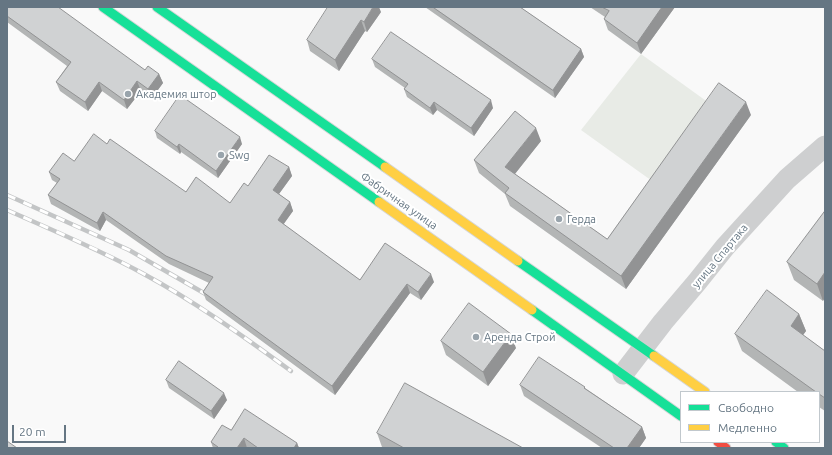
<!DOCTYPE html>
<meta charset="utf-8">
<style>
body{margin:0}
#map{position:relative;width:832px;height:455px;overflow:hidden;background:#f9f9f9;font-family:Ubuntu,sans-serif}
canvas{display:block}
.frame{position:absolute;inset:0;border:8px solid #657683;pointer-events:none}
.legend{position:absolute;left:680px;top:391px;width:140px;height:52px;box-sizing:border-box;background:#fff;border:1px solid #c1c8cd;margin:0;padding:5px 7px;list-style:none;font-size:12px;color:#657683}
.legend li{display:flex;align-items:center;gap:8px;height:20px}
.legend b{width:20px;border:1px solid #c1c8cd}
.scale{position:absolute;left:12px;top:425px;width:54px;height:18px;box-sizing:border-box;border:2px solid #657683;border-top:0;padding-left:5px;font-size:12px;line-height:14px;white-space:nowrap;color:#657683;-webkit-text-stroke:3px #fff;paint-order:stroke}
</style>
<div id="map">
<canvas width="832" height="455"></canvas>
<div class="frame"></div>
<ul class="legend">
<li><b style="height:5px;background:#16e098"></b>Свободно</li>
<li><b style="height:5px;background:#ffcf43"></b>Медленно</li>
</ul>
<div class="scale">20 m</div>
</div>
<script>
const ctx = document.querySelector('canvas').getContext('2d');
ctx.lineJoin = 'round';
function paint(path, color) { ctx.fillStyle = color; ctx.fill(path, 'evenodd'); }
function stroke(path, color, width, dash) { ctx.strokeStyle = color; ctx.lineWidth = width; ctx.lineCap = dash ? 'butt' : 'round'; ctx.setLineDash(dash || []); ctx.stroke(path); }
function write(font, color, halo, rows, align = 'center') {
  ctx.font = font + ' Ubuntu,sans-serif'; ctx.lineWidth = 4; ctx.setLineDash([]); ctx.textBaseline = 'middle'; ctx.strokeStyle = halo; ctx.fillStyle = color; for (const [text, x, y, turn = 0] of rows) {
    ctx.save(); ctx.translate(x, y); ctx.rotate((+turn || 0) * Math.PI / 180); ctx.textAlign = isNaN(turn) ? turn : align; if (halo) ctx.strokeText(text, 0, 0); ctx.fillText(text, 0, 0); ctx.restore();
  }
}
paint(new Path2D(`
 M641 54 716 108 659 186 581 130Z`), '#e8ebe6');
const fast = new Path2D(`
 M103 7 379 202
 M157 7 385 167
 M518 261 654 356
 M532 310 681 416
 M776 442 784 448`);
const slow = new Path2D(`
 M385 167 518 261
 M379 202 532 310
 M654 356 705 392`);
const jam = new Path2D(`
 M718 442 726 448`);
stroke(fast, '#d5d6d7', 11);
stroke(slow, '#d5d6d7', 11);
stroke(jam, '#d5d6d7', 11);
stroke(new Path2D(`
 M623 374 663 322 697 282 725 247 787 179 825 146`), '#cecfd0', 21);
stroke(fast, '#16e098', 9);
stroke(slow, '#ffcf43', 9);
stroke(jam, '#f24e42', 9);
const rail = new Path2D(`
 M7 195 129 250 209 296
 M7 210C52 230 98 249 142 273 194 301 243 336 291 371`);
stroke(rail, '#c3c5c6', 4.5);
stroke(rail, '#fff', 3, [9]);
paint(new Path2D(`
 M7 7 145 70 159 74 163 83 152 98 141 91 127 109 102 91 88 111 60 91 56 82 67 66 7 22Z
 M425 7H520L581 49 584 57 555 98Z
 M590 7H675L641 54 608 30 604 19 605 17Z
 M381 12 367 32 365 31 339 71 310 51 307 40Z
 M372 59 493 108 474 136 437 110 433 115 407 97 404 89 405 88 375 67Z
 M751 115 626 289 510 206 505 194 479 173 474 160 541 141 515 174 607 239Z
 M155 131 242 144 218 178 181 152 180 154 157 138Z
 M107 144 186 192 230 203 248 186 289 167 292 176 279 194 290 202 293 211 283 224 360 280 434 282 421 300 410 293 335 395 206 300 203 292 209 283 169 264 106 220 100 231 51 204 48 195 57 183 52 180 49 172 74 161Z
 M825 211 823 301 794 280 787 262Z
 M799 314 806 331 803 335 825 351V411L819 407V392H798L742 351 735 334Z
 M441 341 516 348 488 386 446 355Z
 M166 380 227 400 214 419 169 388Z
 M520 385 585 388 642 427 646 438 639 448H602L524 396Z
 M231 430 297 443 299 448H213L211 442Z
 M377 433 523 448H384L382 447Z`), '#b3b5b5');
paint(new Path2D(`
 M373 7H379L381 12 367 32 364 22Z
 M662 7H675L641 54 637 43Z
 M361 20 365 31 339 71 335 60Z
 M581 49 584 57 555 98 553 90Z
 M159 74 163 83 152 98 148 89Z
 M137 81 141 91 127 109 124 100Z
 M99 82 102 91 88 111 85 102Z
 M491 100 493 108 474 136 471 128Z
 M434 102 437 110 433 115 430 108Z
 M746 102 751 115 626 289 621 276Z
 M536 128 541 141 510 180 505 167Z
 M240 137 242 144 218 178 216 171Z
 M179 144 181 152 180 154 177 147Z
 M289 167 292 176 276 198 273 190Z
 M290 202 293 211 281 228 278 220Z
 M103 212 106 220 100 231 97 223Z
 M825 272V298L823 301 817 284Z
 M431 274 434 282 421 300 418 292Z
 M407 284 410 293 335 395 332 386Z
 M799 314 806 331 797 343 791 326Z
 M511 334 516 348 488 386 483 372Z
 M224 393 227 400 214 419 211 411Z
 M642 427 646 438 639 448H627Z
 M244 438 247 448H237Z
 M297 443 299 448H294Z`), '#929394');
const building = new Path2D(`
 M7 7H58L145 70 148 66 159 74 148 89 137 81 124 100 99 82 85 102 56 82 71 62 7 16Z
 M328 7H373L364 22 361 20 335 60 307 40Z
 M433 7H520L581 49 553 90Z
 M602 7H662L637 43 604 19 609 11Z
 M391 32 491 100 471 128 434 102 430 108 404 89 408 84 372 59Z
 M719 83 746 102 621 276 505 193 509 188 474 160 515 111 536 128 505 167 607 239Z
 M180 95 240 137 216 171 179 144 177 147 155 131Z
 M94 134 107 144 110 139 186 192 196 177 230 203 244 183 248 186 269 155 289 167 273 190 290 202 278 220 360 280 385 243 431 274 418 292 407 284 332 386 203 292 213 277 166 256 103 212 97 223 48 195 60 179 49 172 63 153 74 161Z
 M825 211V272L817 284 787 262Z
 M767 290 799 314 791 326 825 351V398L819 394V392H816L735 334Z
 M469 303 511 334 483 372 441 341Z
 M539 357 585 387 584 388 642 427 627 448H614L520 385Z
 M179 361 224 393 211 411 166 380Z
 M405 383 523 448H404L377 433Z
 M245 409 297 443 294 448H295H258L244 438 237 448H217L218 447 211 442 222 425 231 430Z
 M7 441 17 448H7Z`);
paint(building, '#d0d2d3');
stroke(building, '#929394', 1);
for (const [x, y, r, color] of [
 [128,94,4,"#99a4ac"],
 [221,155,4,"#99a4ac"],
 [559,219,4,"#99a4ac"],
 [476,337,4,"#99a4ac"]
]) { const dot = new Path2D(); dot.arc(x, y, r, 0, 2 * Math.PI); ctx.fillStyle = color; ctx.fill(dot); stroke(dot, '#fff', 1.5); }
write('11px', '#657683', '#fff', [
 ["Академия штор",136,94],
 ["Swg",229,155],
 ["Герда",567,219],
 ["Аренда Строй",484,337]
], 'left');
write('11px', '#657683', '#fff', [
 ["Фабричная улица",399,201,35],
 ["улица Спартака",720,256,-50]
]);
</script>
